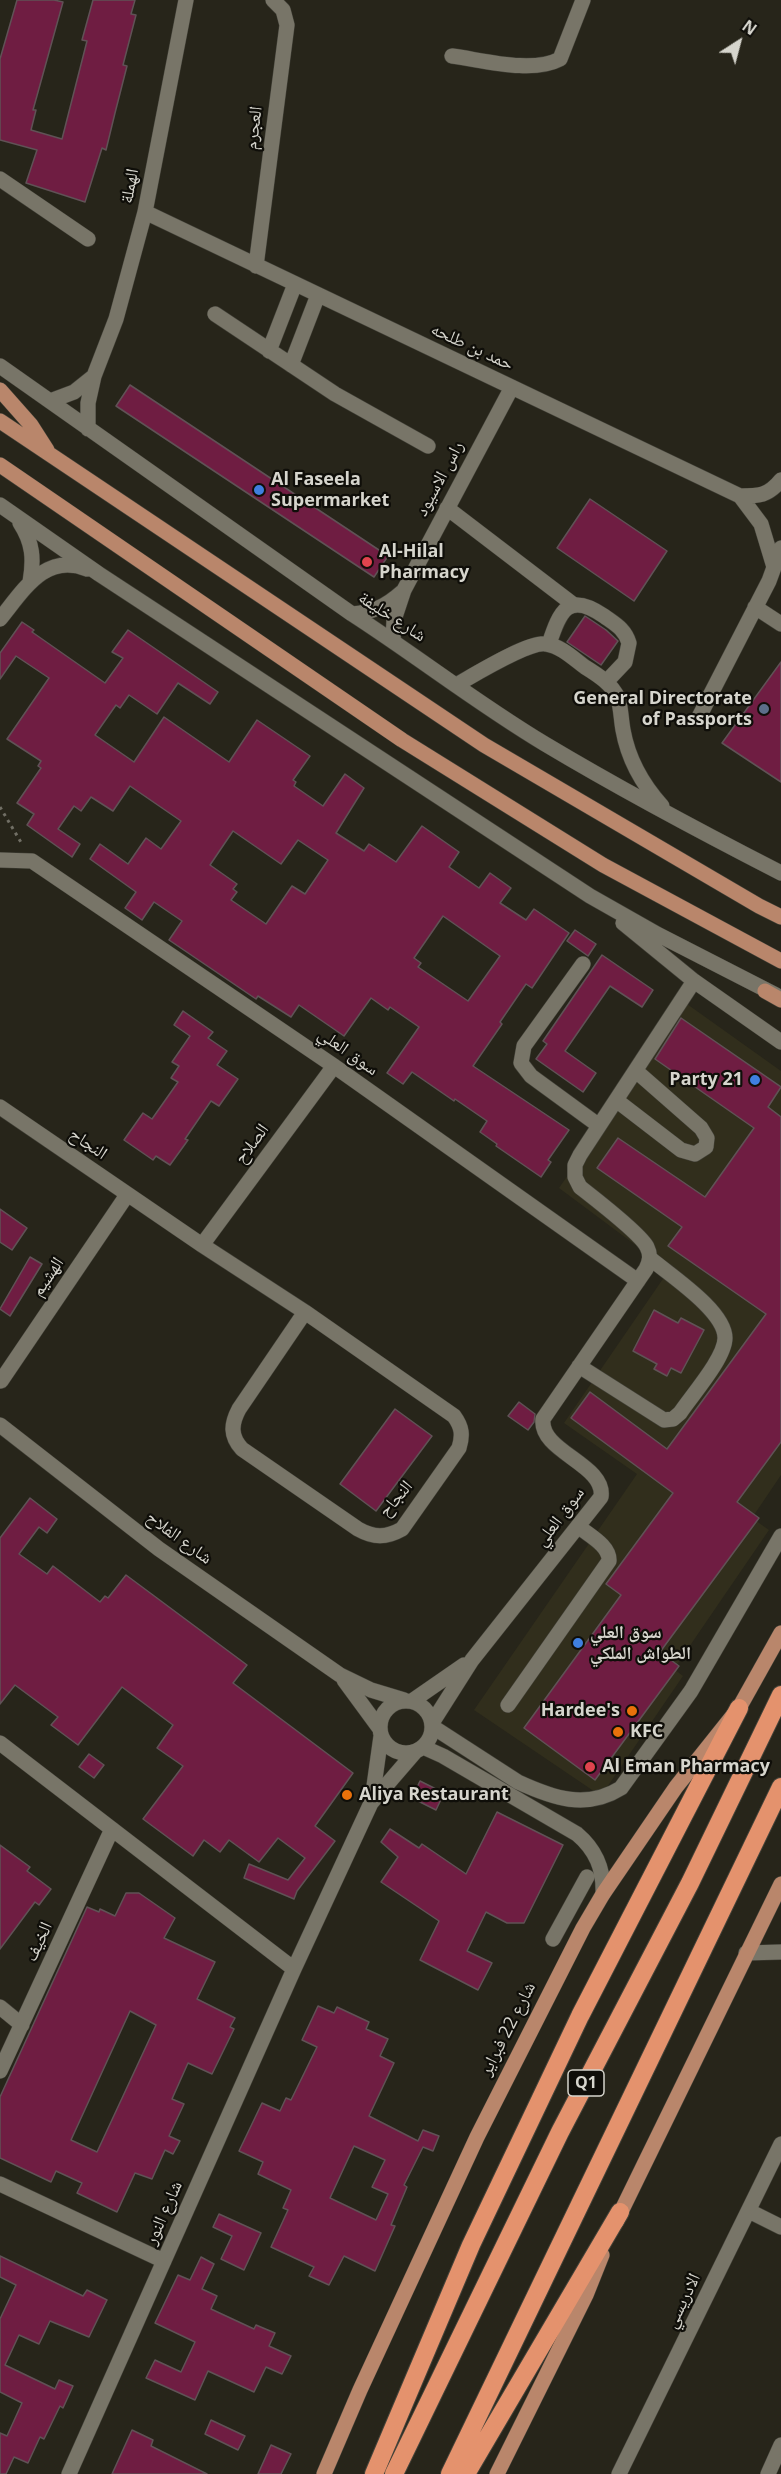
<!DOCTYPE html>
<meta charset="utf-8">
<style>
body{margin:0}
#map{position:relative;width:781px;height:2474px;overflow:hidden;background:#27251a;font-family:"Open Sans",sans-serif}
canvas{display:block}
.north{position:absolute;left:709px;top:12px;width:60px;height:60px;-webkit-text-stroke:4px #0f0e09;paint-order:stroke;rotate:36deg;font-size:16px;font-weight:700;line-height:24px;text-align:center;color:#d6d5cd}
.north::after{content:'';display:block;margin:auto;width:21px;height:27px;background:#d6d5cd;clip-path:polygon(50% 0,100% 100%,50% 72%,0 100%)}
</style>
<div id="map">
<canvas width="781" height="2474"></canvas>
<div class="north">N</div>
</div>
<script>
const ctx = document.querySelector('canvas').getContext('2d');
ctx.lineJoin = 'round';
function paint(path, color) { ctx.fillStyle = color; ctx.fill(path, 'evenodd'); }
function stroke(path, color, width, dash) { ctx.strokeStyle = color; ctx.lineWidth = width; ctx.lineCap = dash ? 'butt' : 'round'; ctx.setLineDash(dash || []); ctx.stroke(path); }
function write(font, color, halo, rows, align = 'center') {
  ctx.font = font + ' "Open Sans","Noto Naskh Arabic",sans-serif'; ctx.lineWidth = 4.5; ctx.setLineDash([]); ctx.textBaseline = 'middle'; ctx.strokeStyle = halo; ctx.fillStyle = color; for (const [text, x, y, turn = 0] of rows) {
    ctx.save(); ctx.translate(x, y); ctx.rotate((+turn || 0) * Math.PI / 180); ctx.textAlign = isNaN(turn) ? turn : align; if (halo) ctx.strokeText(text, 0, 0); ctx.fillText(text, 0, 0); ctx.restore();
  }
}
paint(new Path2D(`
 M687 1004 781 1071V1475L752 1518 769 1530 674 1669 683 1676 601 1796 474 1710 637 1474 564 1423 669 1270 559 1188Z`), '#312e1c');
const building = new Path2D(`
 M17 0H54L63 2 33 110H36L31 130 62 139 87 41 82 40 93 0H135L131 14 136 15 123 65 127 66 115 113 106 150 102 148 85 202 26 183 37 150 0 140V59Z
 M130 385 388 556 374 577 116 406Z
 M590 499 667 551 634 601 557 548Z
 M585 616 606 630 618 641 601 665 567 642Z
 M22 622 34 630 32 632 105 683 123 658 112 652 128 630 218 692 210 704 178 683 157 714 129 695 120 708 116 705 95 735 134 762 164 717 229 762 257 720 310 756 293 780 296 782 294 786 323 806 345 774 364 788 336 833 364 851 369 844 396 862 422 826 459 852 449 867 479 888 490 873 511 888 500 903 526 920 534 909 569 933 532 988 526 984 500 1022 502 1024 473 1066 569 1130 548 1160 551 1162 541 1177 496 1146 497 1144 480 1132 487 1121 455 1099 454 1101 412 1072 403 1084 387 1073 419 1027 390 1007 388 1010 371 998 344 1036 299 1005 291 1017 258 996 256 999 169 940 182 921 154 902 142 920 125 908 136 892 90 859 100 844 128 864 146 838 161 849 181 821 130 786 113 811 91 797 81 811 74 806 58 829 80 844 72 857 27 825 34 814 17 803 41 768 38 766 41 761 7 739 49 678 16 656 0 679V653ZM233 831 281 864 298 840 328 860 305 894 292 886 266 924 231 900 237 892 233 889 237 884 210 865ZM443 916 500 956 468 1001 418 967 421 963 414 958Z
 M781 662V782L722 743Z
 M575 930 596 944 588 956 567 941Z
 M602 955 653 990 642 1007 610 986 565 1051 596 1073 583 1092 536 1059 547 1044 543 1041Z
 M183 1011 213 1032 208 1038 227 1051 217 1065 238 1079 219 1106 211 1101 185 1139 188 1140 170 1165 156 1156 153 1160 124 1140 143 1113 152 1119 178 1082 171 1078 179 1066 172 1062 190 1036 174 1025Z
 M681 1018 781 1087 768 1107 781 1117V1442L737 1502 759 1518 660 1652 679 1666 595 1780 524 1728 621 1595 606 1584 673 1493 571 1418 590 1392 667 1449 766 1314 668 1246 682 1227 597 1168 618 1138 705 1197 754 1128 655 1059Z
 M0 1209 27 1228 12 1250 0 1242Z
 M30 1257 42 1264 10 1316 0 1309Z
 M654 1310 678 1323 681 1318 704 1330 681 1373 671 1368 667 1376 654 1369 657 1364 633 1351Z
 M519 1402 535 1414 534 1422 528 1430 508 1416Z
 M395 1409 432 1436 376 1511 340 1484Z
 M30 1498 57 1519 47 1533 39 1527 19 1554 47 1574 53 1566 100 1602 105 1596 108 1598 126 1575 247 1665 233 1683 353 1773 315 1826 335 1841 297 1891 294 1899 244 1878 249 1864 288 1880 305 1858 278 1838 259 1862 229 1840 220 1852 204 1840 193 1856 143 1819 183 1766 157 1748 173 1725 122 1687 78 1745 51 1725 58 1717 15 1685 0 1704V1538Z
 M89 1754 104 1765 94 1778 79 1767Z
 M420 1781 444 1793 436 1810 412 1798Z
 M497 1812 563 1845 524 1923H507L486 1912 467 1951 492 1963 478 1990 420 1960 439 1921 381 1882 398 1857 381 1842 390 1829 419 1848 422 1844 466 1874Z
 M0 1845 30 1867 27 1871 51 1889 39 1905 35 1902 0 1949Z
 M126 1893H139L175 1918 164 1938 215 1962 197 1999 235 2018 230 2027 234 2029 212 2074 188 2063 172 2099 184 2104 169 2136 180 2141 173 2154 165 2150 152 2179 135 2173 117 2212 77 2193 82 2183 56 2171 51 2182 0 2158V2097L87 1907 99 1912 100 1909 115 1916ZM130 2011 156 2025 97 2152 71 2140Z
 M318 2006 334 2013 337 2007 369 2022 366 2029 388 2039 380 2056 394 2063 369 2116 418 2141 423 2130 439 2136 433 2151 423 2147 404 2185 407 2187 391 2225 395 2226 375 2271 344 2256 329 2285 309 2276 314 2267 271 2247 288 2210 283 2208 291 2190 258 2174 263 2162 239 2151 262 2103 280 2111 286 2098 291 2100 317 2047 302 2040ZM354 2146 385 2160 372 2187 388 2194 376 2220 330 2198Z
 M219 2214 261 2233 244 2270 221 2259 232 2236 213 2227Z
 M0 2256 83 2296 87 2290 107 2300 89 2337 50 2321 39 2344 19 2335 5 2365 55 2389 59 2380 73 2386 63 2408 60 2406 44 2439 40 2437 28 2463 14 2457 6 2474H0V2433L7 2436 22 2403 0 2392V2319L16 2285 0 2277Z
 M201 2257 214 2264 202 2289 217 2296 211 2309 254 2329 256 2325 275 2333 269 2346 291 2356 282 2374 266 2367 254 2392 208 2371 195 2400 146 2378 155 2360 181 2372 195 2342 155 2323 178 2275 190 2280Z
 M211 2420 245 2436 238 2450 205 2434Z
 M132 2430 153 2440 151 2446 207 2474H112Z
 M271 2445 291 2454 281 2474H258Z`);
paint(building, '#6f1d42');
stroke(building, '#605256', 1.5);
const minor = new Path2D(`
 M452 56C483 60 532 74 560 59L583 0
 M0 179 88 239
 M145 212 740 496C759 496 768 496 781 480
 M256 266 287 25 283 10 273 0
 M215 314 335 394 428 446
 M269 351 295 284
 M291 365 318 295
 M0 366 352 614C417 656 478 704 545 744 622 790 701 832 781 873
 M50 401 74 392 94 376
 M88 429V403L94 376 116 319 145 212 186 0
 M740 496 761 524 774 567
 M0 505 99 574 590 896 657 934 776 995
 M447 508 574 605
 M20 523C33 543 34 559 30 582
 M755 607 781 624
 M352 614C373 612 385 607 402 592
 M0 619C23 591 45 552 87 569
 M393 641 394 620 404 590 512 387
 M549 644C560 611 568 591 604 616 615 624 625 629 629 643L625 662 606 682
 M456 685C474 675 529 641 546 644 561 646 574 659 585 667 598 675 612 684 618 698 621 708 621 719 623 730 628 758 643 785 662 806
 M699 717 769 581 781 548
 M0 860 32 861 334 1066 638 1281
 M623 923 694 981 781 1042
 M583 964 524 1046 521 1063 531 1076 598 1125
 M616 1100 681 1150 695 1154 706 1147 707 1138 701 1128 636 1071
 M0 1107 202 1245 305 1312 454 1416C462 1427 463 1435 459 1448L402 1529C386 1538 374 1538 358 1529L242 1449C230 1436 231 1424 239 1409L305 1312
 M202 1245 334 1066
 M579 1366 664 1420 673 1419 680 1413C692 1395 725 1358 725 1338 725 1311 671 1276 651 1259
 M1 1381 127 1195
 M0 1425 159 1549 340 1675 371 1690 404 1700
 M344 1680 380 1729
 M380 1727a26 26 0 1 1 52 0a26 26 0 1 1-52 0Z
 M412 1701 464 1665
 M508 1705 609 1561C610 1546 590 1536 579 1527
 M432 1723 472 1660 601 1497C606 1464 539 1452 543 1419L646 1269C650 1261 651 1255 647 1247 641 1234 594 1198 580 1187L575 1177V1165L580 1155 694 981
 M433 1727 518 1782C553 1798 586 1810 621 1788L691 1691 781 1536
 M0 1743 294 1969
 M423 1747 443 1756 577 1834C596 1850 604 1869 603 1894
 M372 1800 381 1736
 M553 1939 587 1877
 M746 1953 781 1952
 M0 2007 22 2025
 M0 2071 112 1829
 M0 2184 164 2261
 M749 2211 781 2227
 M69 2474 294 1969 371 1803 415 1752
 M619 2474 781 2144
 M768 2474 781 2445`);
const major = new Path2D(`
 M0 390 31 425 47 450
 M0 421 484 745 759 906 781 917
 M0 465 402 740 603 865 781 961
 M765 991 781 1000
 M616 2222 781 1884
 M324 2474 360 2390 477 2137 583 1928 603 1894 676 1787 739 1708 781 1633
 M497 2474 586 2295 602 2255`);
const highway = new Path2D(`
 M374 2474 471 2245 580 2016 739 1708
 M394 2474 560 2132 690 1883 781 1695
 M450 2474 781 1787
 M466 2474 620 2212`);
stroke(minor, '#434239', 16);
stroke(major, '#434239', 16);
stroke(highway, '#434239', 20);
stroke(new Path2D(`
 M0 807 22 844`), '#716f65', 3, [3, 4.5]);
stroke(minor, '#787568', 15);
stroke(major, '#b9866b', 15);
stroke(highway, '#e4926d', 18);
for (const [x, y, r, color] of [
 [259,490,6,"#3f7fe0"],
 [367,562,6,"#e0444e"],
 [764,709,6,"#5c6f8a"],
 [755,1080,6,"#3f7fe0"],
 [578,1643,6,"#3f7fe0"],
 [632,1711,6,"#e8710a"],
 [618,1732,6,"#e8710a"],
 [590,1767,6,"#e0444e"],
 [347,1795,6,"#e8710a"]
]) { const dot = new Path2D(); dot.arc(x, y, r, 0, 2 * Math.PI); ctx.fillStyle = color; ctx.fill(dot); stroke(dot, '#0f0e09', 2); }
for (const [x, y, w] of [
 [586,2083,36]
]) { const box = new Path2D(); box.roundRect(x - w / 2, y - 13, w, 26, 4.5); ctx.fillStyle = '#0f0e09'; ctx.fill(box); stroke(box, '#d6d5cd', 1.5); }
write('bold 16px', '#d6d5cd', null, [
 ["Q1",586,2083]
]);
write('18px', '#d6d5cd', '#0f0e09', [
 ["العجرم",254,128,-83],
 ["الهملة",130,186,-79],
 ["حمد بن طلحه",472,347,25],
 ["راس الاسيود",440,479,-62],
 ["شارع خليفة",392,617,33],
 ["سوق العلي",348,1052,35],
 ["النجاح",88,1144,34],
 ["الصلاح",252,1144,-54],
 ["الهشيم",48,1277,-56],
 ["النجاح",396,1499,-50],
 ["سوق العلي",560,1517,-53],
 ["شارع الفلاح",179,1538,36],
 ["الخيف",39,1942,-65],
 ["شارع 22 فبراير",508,2029,-63],
 ["شارع النور",164,2213,-66],
 ["الادريسي",683,2301,-64]
]);
write('bold 18px', '#d6d5cd', '#0f0e09', [
 ["Al Faseela",271,480],
 ["Supermarket",271,501],
 ["Al-Hilal",379,552],
 ["Pharmacy",379,573],
 ["General Directorate",752,699,"right"],
 ["of Passports",752,720,"right"],
 ["Party 21",743,1080,"right"],
 ["سوق العلي",590,1633],
 ["الطواش الملكي",590,1654],
 ["Hardee's",620,1711,"right"],
 ["KFC",630,1732],
 ["Al Eman Pharmacy",602,1767],
 ["Aliya Restaurant",359,1795]
], 'left');
</script>
